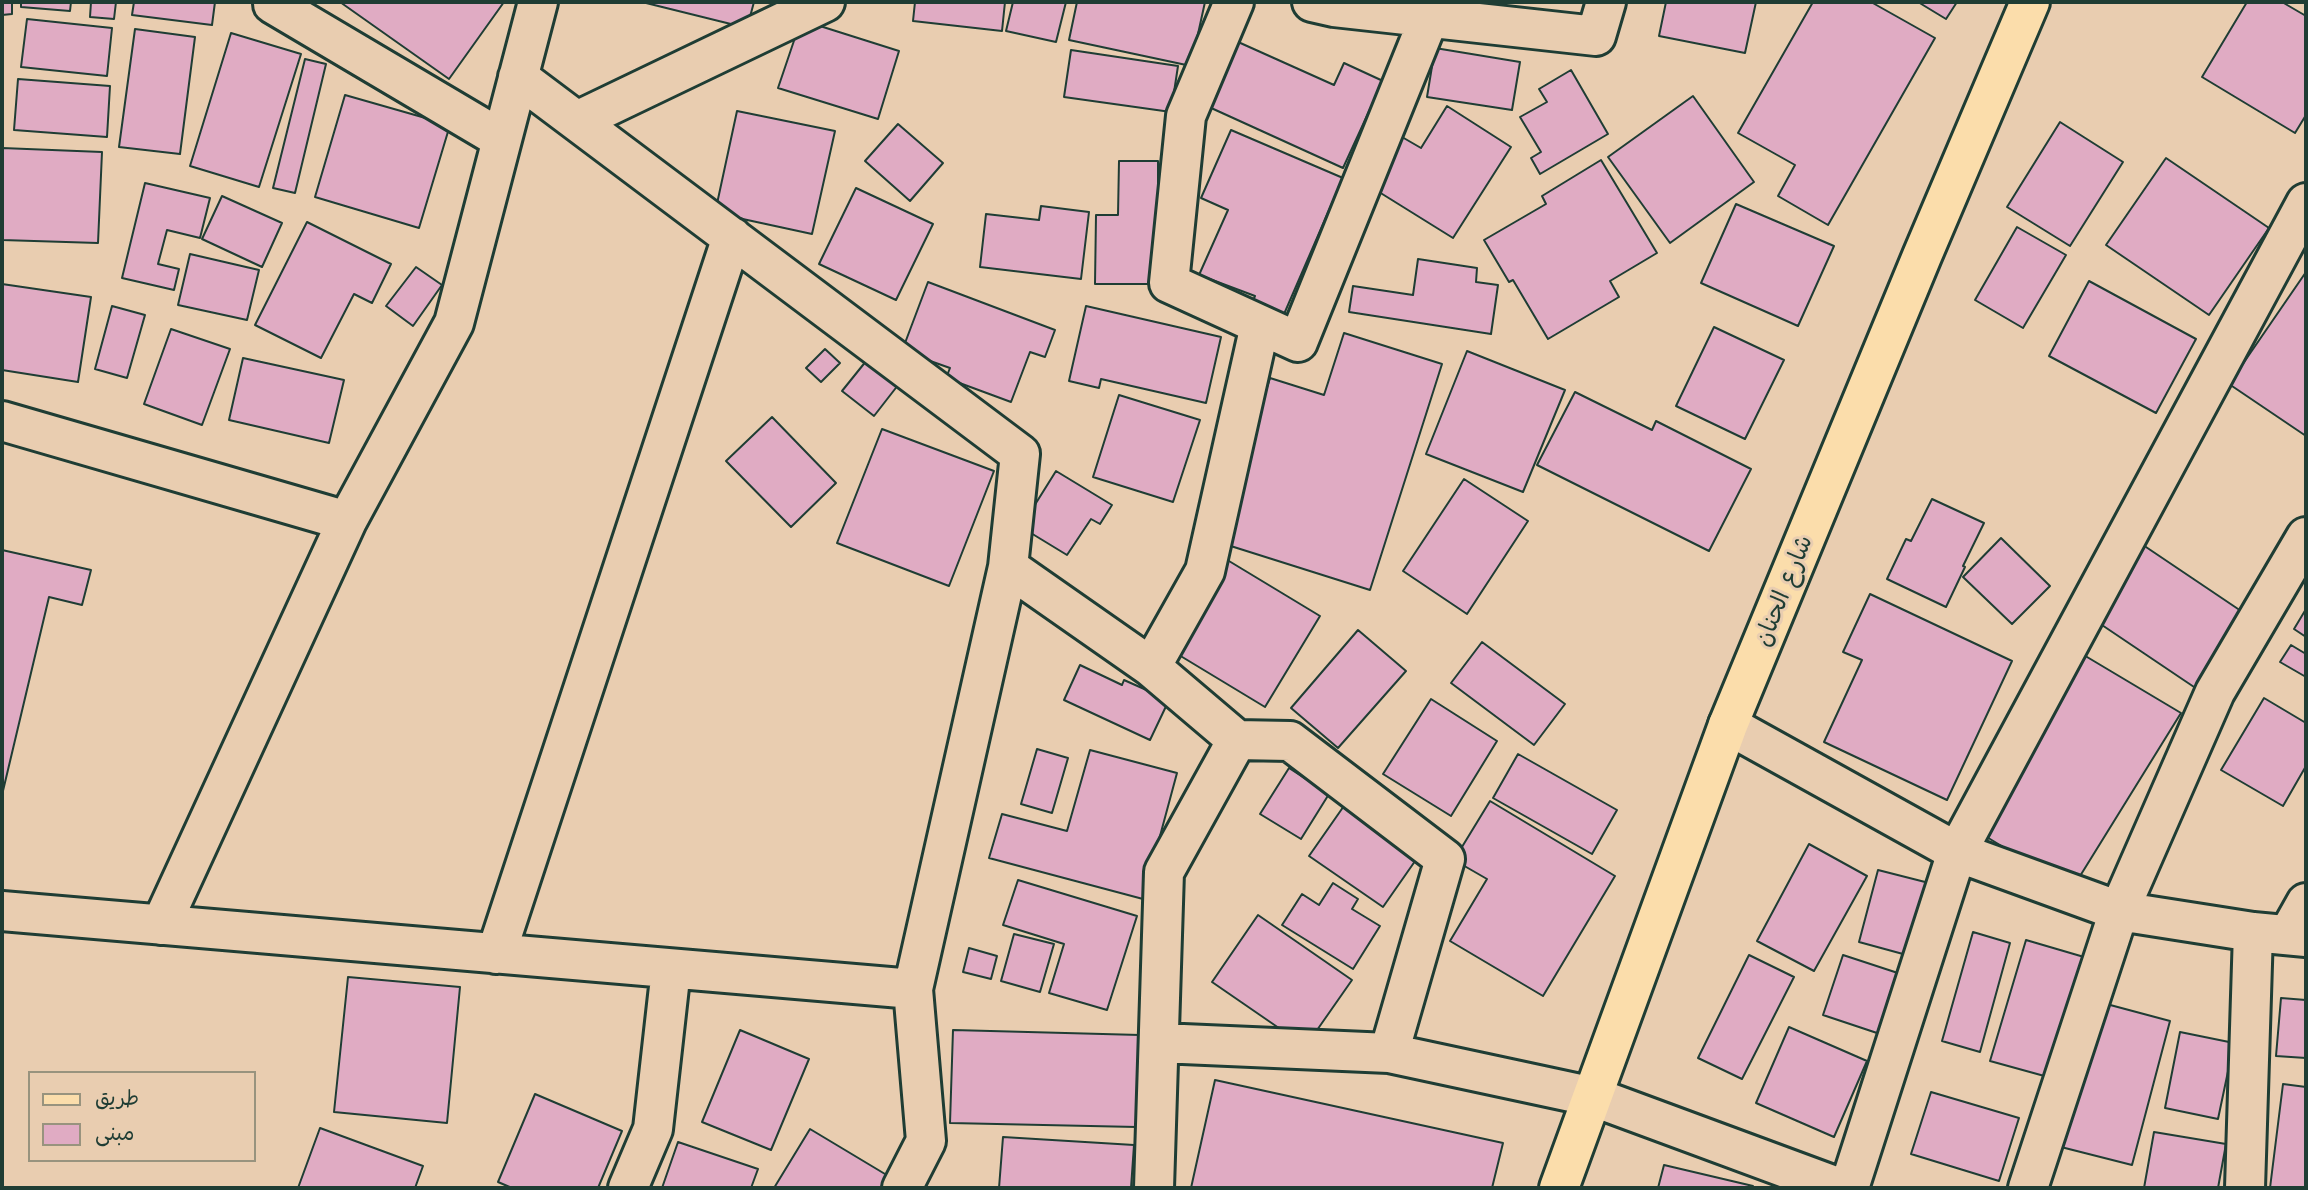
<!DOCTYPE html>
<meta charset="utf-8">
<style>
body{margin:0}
#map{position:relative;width:2308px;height:1190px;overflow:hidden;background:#e9cdb0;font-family:"Comic Neue","Playpen Sans Arabic",sans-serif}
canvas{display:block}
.frame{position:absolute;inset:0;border:4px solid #1f3d34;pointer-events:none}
.legend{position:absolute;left:28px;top:1071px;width:228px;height:91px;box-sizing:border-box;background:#e9cdb0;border:2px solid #98937e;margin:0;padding:9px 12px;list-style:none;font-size:21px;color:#1f3d34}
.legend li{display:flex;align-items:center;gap:14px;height:35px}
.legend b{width:35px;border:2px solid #98937e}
</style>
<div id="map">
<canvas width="2308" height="1190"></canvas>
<div class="frame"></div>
<ul class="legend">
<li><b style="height:9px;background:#fbddab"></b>طريق</li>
<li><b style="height:19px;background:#e0abc3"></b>مبنى</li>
</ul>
</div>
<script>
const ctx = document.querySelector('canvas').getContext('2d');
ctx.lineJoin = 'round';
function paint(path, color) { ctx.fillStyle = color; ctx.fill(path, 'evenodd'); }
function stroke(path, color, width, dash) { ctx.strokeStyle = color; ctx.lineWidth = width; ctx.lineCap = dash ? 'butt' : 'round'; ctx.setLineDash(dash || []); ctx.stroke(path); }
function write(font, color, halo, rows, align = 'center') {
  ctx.font = font + ' "Comic Neue","Playpen Sans Arabic",sans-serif'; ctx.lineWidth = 6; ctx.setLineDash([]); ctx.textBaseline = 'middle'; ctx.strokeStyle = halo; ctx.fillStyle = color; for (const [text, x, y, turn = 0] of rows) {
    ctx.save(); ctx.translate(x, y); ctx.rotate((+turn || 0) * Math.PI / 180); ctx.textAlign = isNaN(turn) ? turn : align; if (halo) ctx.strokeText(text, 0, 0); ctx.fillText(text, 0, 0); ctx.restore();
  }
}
const building = new Path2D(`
 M2 2H12V14L2 15Z
 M21 2H71L70 11 21 7Z
 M91 2H116L114 19 90 17Z
 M134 2H215L212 25 132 15Z
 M340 2H504L449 79Z
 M642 2H754L747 28Z
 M915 2H1005L1002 31 913 21Z
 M1013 2H1066L1056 42 1006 31Z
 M1077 2H1205L1191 66 1069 40Z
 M1666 2H1756L1745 53 1659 36Z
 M1813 2H1871L1935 38 1828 225 1778 196 1795 165 1738 133Z
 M1918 2H1957L1946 19Z
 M2247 2H2282L2306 16V115L2295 133 2202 77Z
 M27 19 112 28 107 76 21 67Z
 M801 20 899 51 878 119 778 88Z
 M135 29 195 37 180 154 119 147Z
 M231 33 301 54 259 187 190 166Z
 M1227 37 1334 85 1344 63 1383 81 1343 168 1198 102Z
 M1435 48 1520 62 1512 110 1427 97Z
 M1071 50 1178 66 1171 112 1064 97Z
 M305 59 326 64 295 193 273 188Z
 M1571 70 1608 134 1540 174 1531 158 1541 152 1520 117 1547 102 1539 89Z
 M18 79 110 86 107 137 14 130Z
 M345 95 450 125 419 228 315 197Z
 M1693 96 1754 182 1670 243 1608 157Z
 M1447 106 1511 147 1453 238 1371 187 1402 137 1421 148Z
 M737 111 835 131 812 234 715 213Z
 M2060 122 2123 162 2070 246 2007 207Z
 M898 124 943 163 910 201 865 161Z
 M1231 130 1343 178 1278 328 1247 315 1255 296 1199 275 1228 210 1201 198Z
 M2 148 102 152 98 243 2 240Z
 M2166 158 2269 228 2209 315 2106 245Z
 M1601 160 1657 253 1610 281 1619 297 1548 339 1513 280 1509 282 1484 240 1546 204 1542 196Z
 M1119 161H1158V284H1095L1096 215H1118Z
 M145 183 210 198 200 238 167 230 158 264 179 269 174 290 122 278Z
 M856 188 933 224 896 300 819 264Z
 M222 196 282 223 262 267 202 239Z
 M1736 204 1834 246 1798 326 1701 283Z
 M1041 206 1089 212 1081 279 980 267 986 214 1039 220Z
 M307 222 391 264 372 303 354 294 321 358 255 325Z
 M2017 227 2066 255 2023 328 1975 300Z
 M190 254 259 270 247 320 178 305Z
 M1418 259 1477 268 1476 282 1498 285 1491 334 1349 312 1353 286 1413 295Z
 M416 267 442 285 413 326 386 306Z
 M2306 272V436L2229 384Z
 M2089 281 2196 339 2156 413 2049 356Z
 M928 282 1055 330 1045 357 1030 352 1011 402 946 378 950 368 902 351Z
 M2 284 91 297 78 382 2 370Z
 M112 306 145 315 127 378 95 369Z
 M1086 306 1221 337 1206 403 1101 379 1099 388 1069 381Z
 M1714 327 1784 360 1745 439 1676 406Z
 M171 329 230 349 202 425 144 404Z
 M1344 333 1442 364 1370 590 1218 542 1270 378 1324 395Z
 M825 349 840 363 821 382 806 368Z
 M1467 351 1565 390 1523 492 1426 454Z
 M871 355 902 380 874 416 842 391Z
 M243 358 344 380 329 443 229 420Z
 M1575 392 1652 430 1656 421 1751 469 1709 551 1537 465Z
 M1119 395 1200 420 1173 502 1093 477Z
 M772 417 836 483 791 527 726 461Z
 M882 429 994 471 949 586 837 543Z
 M1056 471 1112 505 1100 524 1091 519 1067 555 1021 527Z
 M1464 479 1528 521 1467 614 1403 571Z
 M1932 499 1984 523 1963 566 1965 567 1946 607 1887 579 1906 539 1911 541Z
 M2001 538 2050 586 2012 624 1963 577Z
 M2143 545 2247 615 2197 689 2093 619Z
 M2 550 91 570 82 605 49 597 2 795Z
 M1224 558 1320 616 1265 707 1169 649Z
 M1870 594 2012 661 1947 800 1824 742 1862 660 1843 652Z
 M2306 609V637L2294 629Z
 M1358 630 1406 671 1338 748 1291 708Z
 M1482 642 1565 704 1534 745 1451 683Z
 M2291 645 2306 654V677L2280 662Z
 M2077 651 2181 713 2072 889 1972 828Z
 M1080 665 1122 685 1124 680 1169 700 1150 740 1064 700Z
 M2264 698 2306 723V766L2283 806 2221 770Z
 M1431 699 1497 741 1451 816 1383 774Z
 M1037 749 1068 758 1052 813 1021 804Z
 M1090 750 1177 773 1143 899 989 858 1002 814 1067 831Z
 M1518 754 1617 810 1592 854 1493 798Z
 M1289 768 1329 794 1301 839 1260 814Z
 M1490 801 1615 876 1543 996 1450 941 1487 879 1454 860Z
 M1346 803 1420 854 1383 907 1309 856Z
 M1809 844 1867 876 1814 971 1757 941Z
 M1878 870 1933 884 1914 957 1859 942Z
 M1018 880 1137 916 1107 1010 1049 993 1064 944 1003 925Z
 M1333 883 1358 899 1352 909 1380 926 1353 969 1282 925 1302 894 1319 905Z
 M1258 915 1352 980 1308 1043 1289 1035 1212 982Z
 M1973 932 2010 943 1980 1052 1942 1041Z
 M1014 934 1054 944 1040 992 1001 981Z
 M2026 940 2084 957 2048 1077 1990 1061Z
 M969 948 997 956 991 979 963 972Z
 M1749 955 1794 977 1742 1079 1698 1058Z
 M1843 955 1907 976 1886 1036 1823 1015Z
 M348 977 460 987 447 1123 334 1112Z
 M2281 998 2306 1000V1058L2276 1056Z
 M2099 1002 2170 1021 2132 1165 2061 1147Z
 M1789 1027 1867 1061 1834 1137 1756 1103Z
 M740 1030 809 1059 771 1150 702 1122Z
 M953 1030 1140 1035 1137 1127 950 1123Z
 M2180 1032 2234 1043 2218 1119 2165 1108Z
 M1215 1080 1503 1143 1492 1188H1191Z
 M2283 1084 2306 1087V1188H2270Z
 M1931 1092 2019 1118 1999 1181 1911 1154Z
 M535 1094 622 1131 598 1188H512L498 1182Z
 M320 1128 423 1166 415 1188H298Z
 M810 1129 890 1177 883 1188H774Z
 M2154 1132 2226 1144 2218 1188H2144Z
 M1003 1137 1134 1145 1131 1188H999Z
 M678 1142 758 1169 751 1188H662Z
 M1664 1165 1753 1186 1752 1188H1658Z`);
paint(building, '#e0abc3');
stroke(building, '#1f3d34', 2);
const minor = new Path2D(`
 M273 2V4L501 139
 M1234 2 1186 116 1169 283 1298 342 1429 18
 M1312 2 1334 7 1596 36 1606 2
 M518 77 1020 454 1008 567 913 989 926 1141 902 1188
 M577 121 825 2
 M2 421 347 521
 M1008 567 1151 667 1237 740 1290 741 1445 859 1389 1053
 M1151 667 1205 571 1260 325
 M1728 725 1957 852 2119 911 2253 932 2306 937
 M2 911 913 989
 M161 925 347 521 454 323 538 2
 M2288 935 2306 903
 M496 954 732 237
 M1160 1043 1389 1053 1594 1097 1840 1188
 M628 1188 653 1129 671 969
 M1154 1188 1164 872 1237 740
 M1849 1188 1957 852 2306 203
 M2028 1188 2119 911 2215 692 2306 537
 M2245 1188 2253 932`);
const major = new Path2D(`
 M1559 1188 1728 725 1922 256 2030 2`);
stroke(minor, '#1f3d34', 44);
stroke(major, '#1f3d34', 44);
stroke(minor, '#e9cdb0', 38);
stroke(major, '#fbddab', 38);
write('24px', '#1f3d34', '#e9cdb0', [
 ["شارع الحنان",1784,591,-68]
]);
</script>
